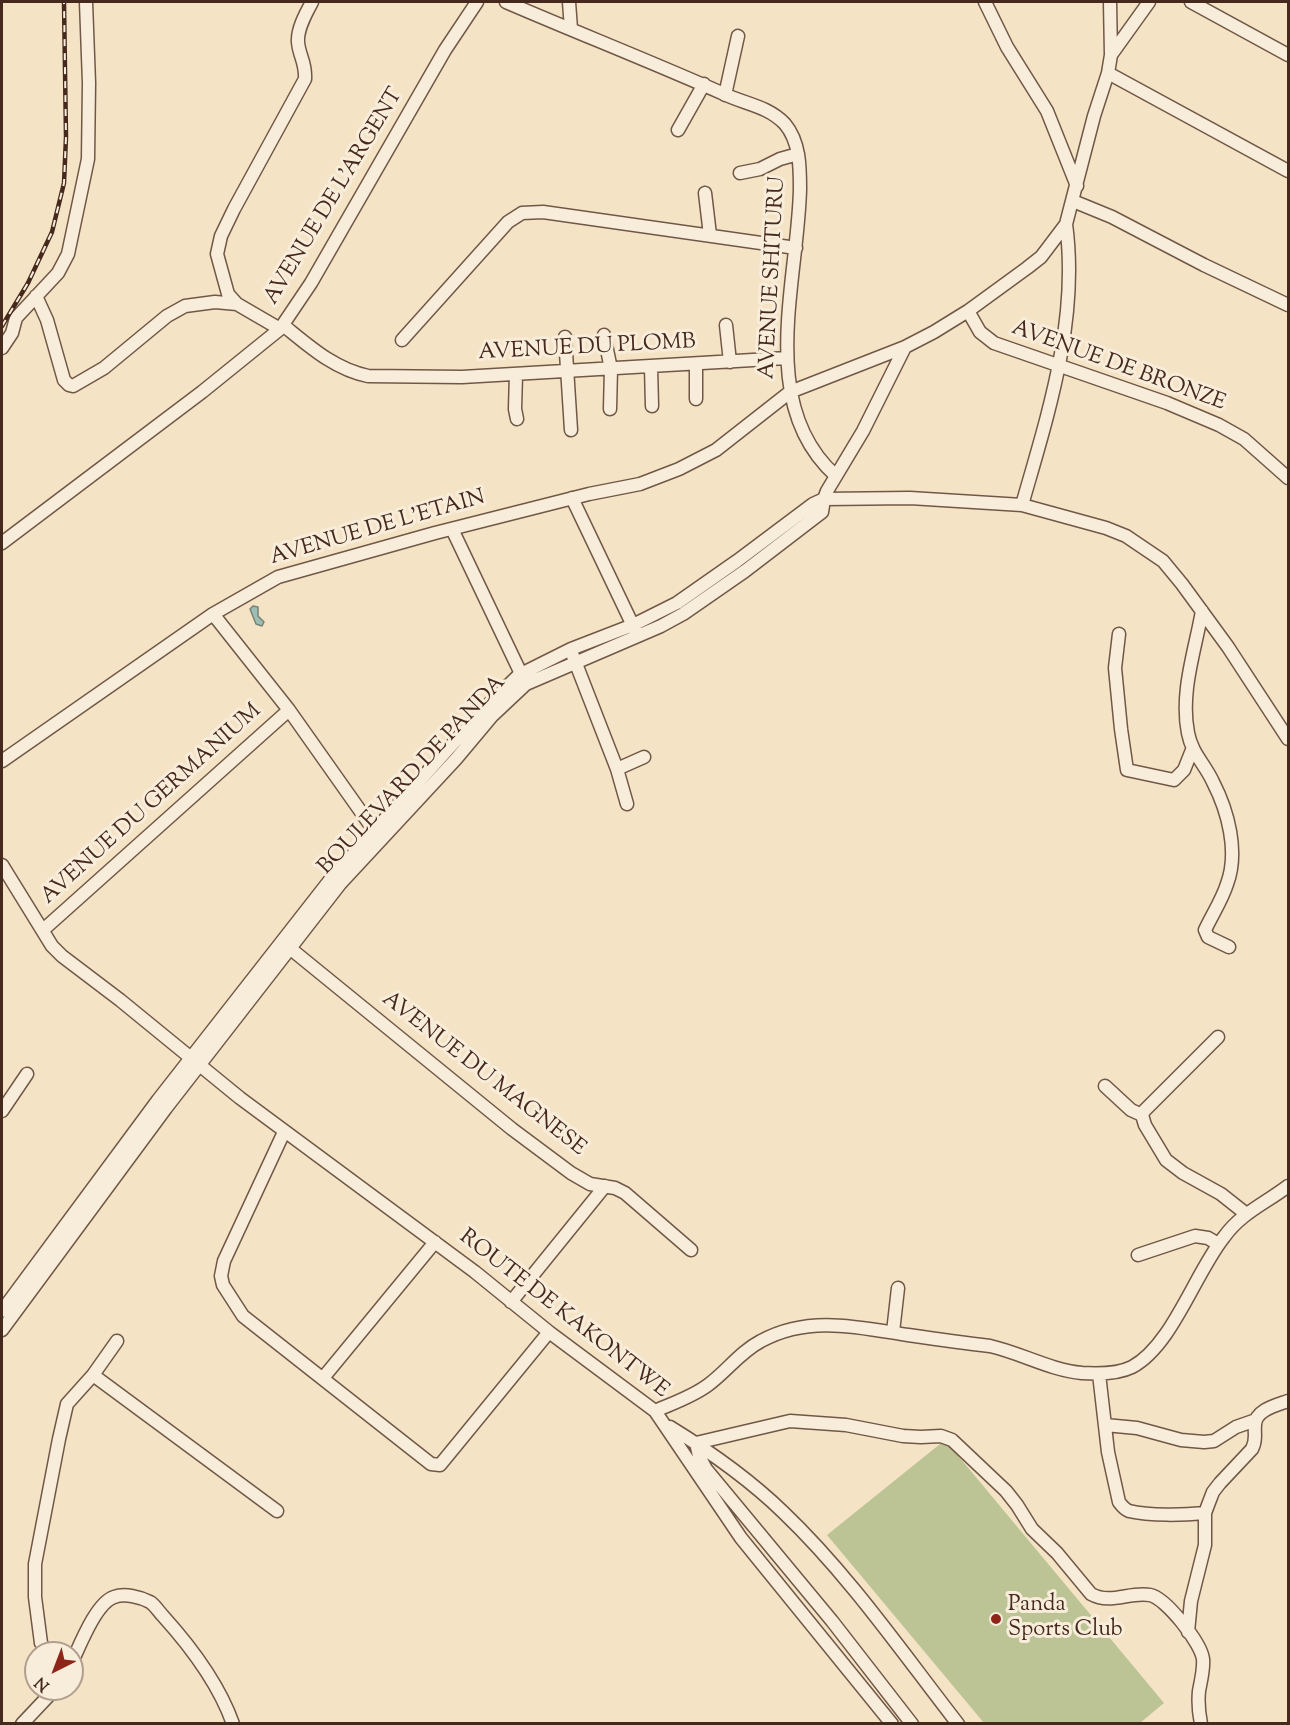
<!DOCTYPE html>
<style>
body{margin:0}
#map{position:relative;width:1290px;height:1725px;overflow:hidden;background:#f5e3c6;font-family:"Sorts Mill Goudy",serif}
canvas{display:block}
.frame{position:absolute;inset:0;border:3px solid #45291c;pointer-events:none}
.north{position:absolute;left:24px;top:1641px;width:60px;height:60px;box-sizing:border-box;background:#f8edda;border:2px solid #b09f8e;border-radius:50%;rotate:222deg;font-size:16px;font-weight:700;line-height:24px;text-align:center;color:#45291c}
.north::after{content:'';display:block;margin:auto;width:21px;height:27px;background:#8f2418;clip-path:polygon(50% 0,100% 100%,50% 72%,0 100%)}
</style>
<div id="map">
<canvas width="1290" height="1725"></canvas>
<div class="frame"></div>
<div class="north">N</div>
</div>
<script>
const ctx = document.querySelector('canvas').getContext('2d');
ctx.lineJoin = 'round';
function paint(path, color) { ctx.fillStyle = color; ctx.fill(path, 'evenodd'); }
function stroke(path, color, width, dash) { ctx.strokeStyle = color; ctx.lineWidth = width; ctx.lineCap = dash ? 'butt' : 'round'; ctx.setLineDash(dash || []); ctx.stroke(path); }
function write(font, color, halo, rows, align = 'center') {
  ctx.font = font + ' "Sorts Mill Goudy",serif'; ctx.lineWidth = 6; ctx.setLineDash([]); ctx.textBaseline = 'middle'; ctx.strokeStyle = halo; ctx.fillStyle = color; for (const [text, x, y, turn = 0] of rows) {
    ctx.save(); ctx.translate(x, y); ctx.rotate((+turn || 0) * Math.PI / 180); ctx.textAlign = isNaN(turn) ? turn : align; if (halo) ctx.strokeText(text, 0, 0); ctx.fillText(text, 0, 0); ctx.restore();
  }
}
paint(new Path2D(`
 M945 1440 1164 1703 1140 1723H984L827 1535Z`), '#bcc495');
const water = new Path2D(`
 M253 606 258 607V616L264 622 262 626 256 624 250 609Z`);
paint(water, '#9cbeb4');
stroke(water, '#798277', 1.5);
const minor = new Path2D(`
 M506 2C578 33 652 62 724 94 745 104 768 106 785 124 800 142 800 167 800 189 798 282 756 405 836 476
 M569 2 571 29
 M985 2 1007 47 1047 111 1077 186
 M1191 2 1288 55
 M1111 55 1149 2
 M1108 73 1288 171
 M725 95 738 36
 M678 130 704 84
 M740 173 760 169 780 159 798 154
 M705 193 710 235
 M1073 201 1112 217 1204 265 1288 305
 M36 296 47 320 64 380 69 385 73 386 104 368 167 316 185 306 215 302 237 304
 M968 311 980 332 994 343 1167 403 1219 425 1244 439 1288 478
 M283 325C309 346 334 369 368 376L462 377 787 358
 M726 325 730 362
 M280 329 237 304 228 294 217 254 221 236 234 209 305 79C306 62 299 56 298 42 297 29 306 13 312 2
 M604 335 611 369 610 409
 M565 337 571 430
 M402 340 508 222 522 213 543 212 796 248
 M2 348 12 333 16 318 58 273 68 254 88 159 89 83 86 2
 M696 365V399
 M651 367 652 406
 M516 374 515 409 517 419
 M572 498 636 632
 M1022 505C1048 414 1079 320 1066 224
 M452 529 524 680
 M2 543 202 392 280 329 311 283 445 50 477 2
 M1202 611C1195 651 1180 692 1188 733 1192 754 1205 764 1213 782 1228 811 1239 852 1227 884 1222 900 1212 915 1205 930L1208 937 1229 947
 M213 614 289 710 378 836
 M1119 634 1115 668 1121 729 1127 770 1174 780 1184 770 1192 750
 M573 656 617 769 627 804
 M2 761 213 614 278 577 435 533 589 494 640 484 679 469 716 450 790 392 905 347
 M617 769 644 757
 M2 865 52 946 62 956 120 1000 240 1098 475 1272 549 1332 655 1411 741 1538 892 1724
 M43 930 289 710
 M286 945 512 1129 571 1173 590 1184 615 1188 625 1193 691 1250
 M1218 1037 1144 1111 1142 1115 1145 1125 1166 1160 1183 1173 1221 1194 1245 1213
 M1105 1086 1131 1110 1142 1115
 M2 1111 27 1074
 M284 1132 224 1261 221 1276 223 1285 243 1316 431 1464 440 1465 549 1332
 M1138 1255 1195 1236 1208 1238 1218 1244
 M511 1302 605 1186
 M2 1311 158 1100 330 880 486 707 519 675 571 649 633 625 677 603 737 561 813 504 824 499 910 498 1022 505 1106 528 1126 536 1163 561 1182 584 1228 647 1288 739
 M2 1330 166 1108 340 884 456 759 492 716 526 684 661 626 683 614 745 571 822 512 824 499 827 491 863 431 905 347 934 332 968 311 1027 268 1041 257 1066 224 1094 116 1108 73 1111 55 1110 2
 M893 1332 898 1288
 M1099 1374 1108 1452 1119 1502C1122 1506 1124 1509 1129 1511 1150 1516 1184 1515 1205 1513
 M93 1375 277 1511
 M323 1378 435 1242
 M655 1411C673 1403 692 1397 708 1385 727 1371 740 1352 761 1341 808 1315 858 1327 908 1335 935 1339 963 1343 990 1346 1021 1353 1050 1370 1082 1373 1097 1374 1118 1374 1132 1367 1172 1346 1195 1273 1224 1237 1241 1213 1266 1203 1288 1186
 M1105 1425 1137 1428 1181 1440 1204 1442 1214 1441 1236 1427 1256 1420
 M670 1427C709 1451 750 1480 783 1512 849 1575 902 1652 958 1724
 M1188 1632 1191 1601 1205 1545V1513L1208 1505 1213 1492 1220 1483 1252 1449C1257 1440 1254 1435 1255 1425 1255 1410 1277 1405 1288 1401
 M47 1653 41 1643 35 1597V1564L59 1439 67 1404 93 1375 117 1341
 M72 1662C80 1645 96 1603 114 1597 125 1593 140 1597 150 1602 155 1605 159 1612 163 1616 191 1647 219 1684 233 1724
 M22 1724 55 1689
 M912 1724 832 1621 706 1469 699 1456 696 1443 790 1421 846 1425 903 1436 921 1437 941 1436 952 1440 1006 1491 1017 1505 1032 1529 1057 1553 1091 1594C1111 1605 1130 1591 1150 1595 1166 1598 1201 1643 1203 1659 1204 1669 1201 1680 1199 1691 1198 1701 1199 1714 1201 1724`);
stroke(minor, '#715846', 15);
stroke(minor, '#f8edda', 12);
const rail = new Path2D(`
 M2 326 28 283 52 232 64 183 66 137 64 2`);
stroke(rail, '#45291c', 4.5);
stroke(rail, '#f8edda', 2, [7]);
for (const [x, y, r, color] of [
 [996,1619,6,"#8f2418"]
]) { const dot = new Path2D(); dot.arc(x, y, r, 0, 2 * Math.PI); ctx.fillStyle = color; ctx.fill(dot); stroke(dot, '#f8edda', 2); }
write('22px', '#45291c', '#f8edda', [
 ["AVENUE DE L'ARGENT",335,197,-59],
 ["AVENUE SHITURU",774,278,-87],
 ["AVENUE DU PLOMB",587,349,-3],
 ["AVENUE DE BRONZE",1118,367,20],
 ["AVENUE DE L'ETAIN",378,529,-16],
 ["BOULEVARD DE PANDA",413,776,-47],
 ["AVENUE DU GERMANIUM",152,805,-42],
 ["AVENUE DU MAGNESE",483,1075,38],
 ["ROUTE DE KAKONTWE",563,1315,38]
]);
write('22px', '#45291c', '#f8edda', [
 ["Panda",1008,1606],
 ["Sports Club",1008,1631]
], 'left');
</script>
